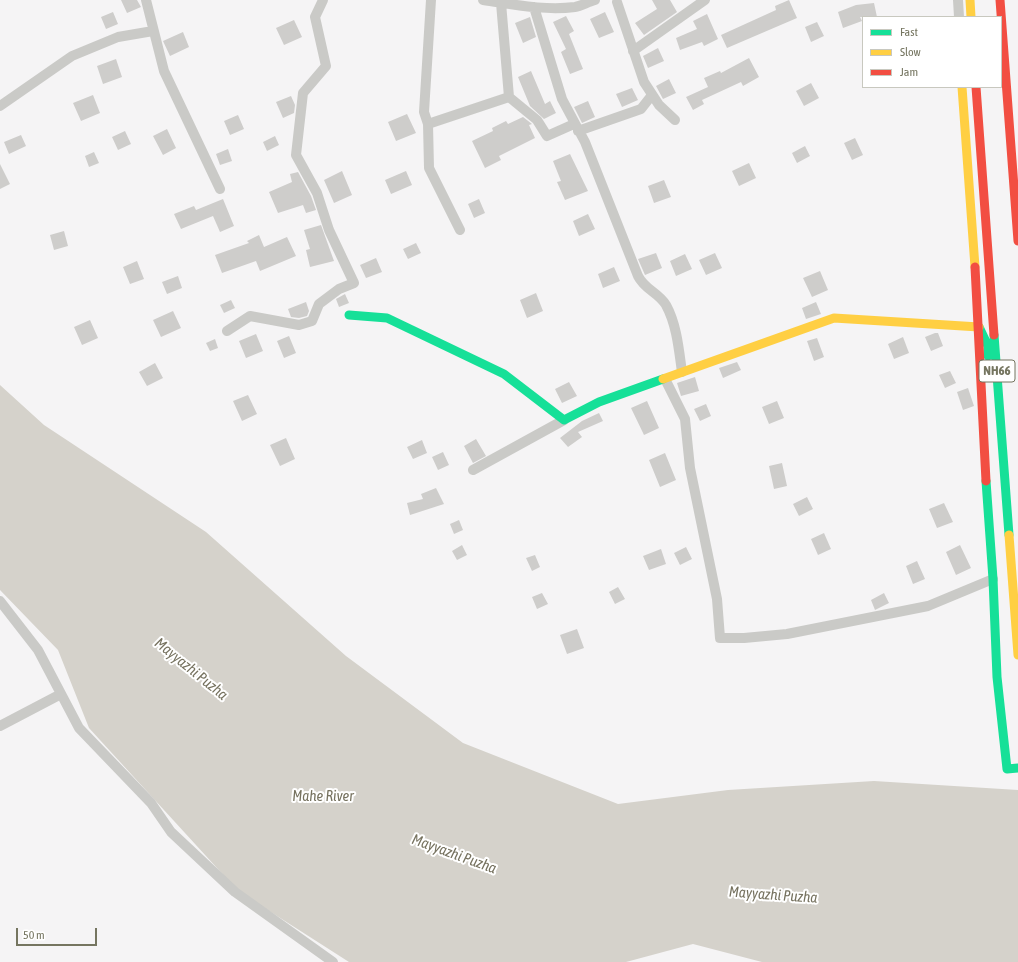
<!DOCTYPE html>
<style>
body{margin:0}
#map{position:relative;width:1018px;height:962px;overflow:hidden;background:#f5f4f5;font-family:"Asap Condensed",sans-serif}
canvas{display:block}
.legend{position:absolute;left:862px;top:16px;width:140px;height:72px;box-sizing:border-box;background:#fff;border:1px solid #c8c8bf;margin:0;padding:5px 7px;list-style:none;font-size:12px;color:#757560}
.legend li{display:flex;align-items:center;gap:8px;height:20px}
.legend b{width:20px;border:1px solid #c8c8bf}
.scale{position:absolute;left:16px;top:928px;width:81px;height:18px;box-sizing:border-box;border:2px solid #757560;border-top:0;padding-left:5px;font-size:12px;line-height:14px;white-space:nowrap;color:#757560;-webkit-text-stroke:3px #fff;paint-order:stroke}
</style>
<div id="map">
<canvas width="1018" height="962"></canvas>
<ul class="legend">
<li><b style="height:5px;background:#16e098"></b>Fast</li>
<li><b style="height:5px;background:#ffcf43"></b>Slow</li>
<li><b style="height:5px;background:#f24e42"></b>Jam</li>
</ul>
<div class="scale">50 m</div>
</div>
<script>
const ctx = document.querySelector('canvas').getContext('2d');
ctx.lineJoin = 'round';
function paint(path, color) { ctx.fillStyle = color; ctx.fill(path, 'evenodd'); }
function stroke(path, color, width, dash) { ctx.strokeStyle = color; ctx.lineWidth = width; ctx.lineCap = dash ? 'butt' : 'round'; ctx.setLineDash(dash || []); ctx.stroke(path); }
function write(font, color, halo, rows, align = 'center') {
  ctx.font = font + ' "Asap Condensed",sans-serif'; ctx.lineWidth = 4; ctx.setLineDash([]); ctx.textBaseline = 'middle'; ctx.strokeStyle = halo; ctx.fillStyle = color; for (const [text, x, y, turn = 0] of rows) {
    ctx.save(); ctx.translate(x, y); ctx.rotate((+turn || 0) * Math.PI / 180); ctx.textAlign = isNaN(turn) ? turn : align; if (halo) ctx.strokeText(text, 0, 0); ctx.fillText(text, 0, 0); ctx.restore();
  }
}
paint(new Path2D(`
 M0 385 44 425 206 532 346 656 463 743 618 804 728 790 874 781 1018 790V962H762L693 944 626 962H349L238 891 89 728 58 650 0 590Z`), '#d5d2cb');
paint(new Path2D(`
 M121 0H137L141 7 127 13Z
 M652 0H670L677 12 644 35 635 23 657 9Z
 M789 0 797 18 727 48 721 35 776 10 775 6Z
 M874 3 877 17H860L862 21 843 28 838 12 856 5Z
 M113 12 118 24 106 29 101 17Z
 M605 12 614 32 599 38 590 19Z
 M707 14 718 39 704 46 702 42 680 50 676 38 697 29 693 21Z
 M566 16 574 31 569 34 583 69 570 74 561 52 566 49 553 22Z
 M530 17 536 37 523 43 515 23Z
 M294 20 302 37 284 45 276 28Z
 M817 22 824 36 811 42 805 27Z
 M183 32 189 47 170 56 163 41Z
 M658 48 664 61 648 68 643 56Z
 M749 58 759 77 743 86 741 82 702 100 704 104 693 110 686 97 708 87 704 78 720 71 721 73Z
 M116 59 122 77 103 84 97 66Z
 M531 71 545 104 550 101 556 113 544 119 530 106 518 77Z
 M669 79 676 93 663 99 656 86Z
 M811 83 819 98 804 106 796 91Z
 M632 88 638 100 622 107 616 94Z
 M93 95 100 113 81 121 73 103Z
 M291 96 295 105 294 113 283 118 276 102Z
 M588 101 595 117 582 123 574 107Z
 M407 114 416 133 396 141 388 122Z
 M238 115 244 129 230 135 224 121Z
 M523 117 532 124 529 125 535 138 499 156 501 160 485 168 472 141 493 131 492 128 506 121 508 124Z
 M167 129 176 148 163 155 153 136Z
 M125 131 131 144 118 150 112 137Z
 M21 135 26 146 9 154 4 142Z
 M275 136 279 145 267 151 263 142Z
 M855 138 863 155 852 160 844 143Z
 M805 146 810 156 797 163 792 153Z
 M228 149 232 161 220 165 216 154Z
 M94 152 99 163 89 167 85 156Z
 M570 154 588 191 565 200 557 182 561 181 553 161Z
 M749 163 756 178 739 186 732 171Z
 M0 164 10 184 0 189Z
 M342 171 352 195 334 203 324 180Z
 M406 171 412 185 391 194 385 180Z
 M298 172 311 196 316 210 306 213 303 205 278 213 269 192 292 182 290 174Z
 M664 180 671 197 654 203 648 186Z
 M223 199 234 226 220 232 213 216 181 229 174 214 194 206 196 210Z
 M479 199 485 213 474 218 468 204Z
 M588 214 595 229 579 236 573 221Z
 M321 225 334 261 310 267 306 250 310 249 304 230Z
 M64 231 68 246 54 250 50 235Z
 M259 235 264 247 287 237 296 256 260 271 256 261 222 273 215 255 249 243 247 241Z
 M416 243 421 253 408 259 403 249Z
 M656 253 662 268 645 275 638 259Z
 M715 253 722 268 706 275 699 260Z
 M685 254 692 269 676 276 670 261Z
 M376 258 382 272 366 278 360 265Z
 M137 261 144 279 130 284 123 267Z
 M614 267 620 281 603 288 598 274Z
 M820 271 828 290 812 297 803 278Z
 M178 276 182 288 167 294 162 282Z
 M536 293 543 311 527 318 520 300Z
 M345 294 349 303 339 307 336 299Z
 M231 300 235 308 224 313 220 305Z
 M306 302 309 311 307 316 299 318 291 317 288 309Z
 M816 302 821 314 806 319 802 308Z
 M173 311 181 328 161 337 153 320Z
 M90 320 98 338 82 345 74 327Z
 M935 333H938L943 346 931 351 925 337Z
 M256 334 263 351 246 358 239 341Z
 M289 336 296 353 284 358 277 341Z
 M903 337 909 353 894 359 888 344Z
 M817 338 824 357 814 361 807 341Z
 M215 339 218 348 210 351 206 343Z
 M737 362 741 370 723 378 719 368Z
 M155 363 163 378 147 386 139 372Z
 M950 371 956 383 945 388 939 375Z
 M695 377 699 391 681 396 677 383Z
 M569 382 577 396 562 403 555 389Z
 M968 388 974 406 963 410 957 392Z
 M248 395 257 414 242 421 233 401Z
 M647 401 659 428 644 435 631 408Z
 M777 401 784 418 769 424 762 407Z
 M706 404 711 416 700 421 694 409Z
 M599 413 603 421 578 432 582 437 568 447 560 438 582 421Z
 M286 438 295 459 280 466 270 445Z
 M476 439 486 456 473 463 464 446Z
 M422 440 427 453 413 459 407 447Z
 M443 452 449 465 438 470 432 457Z
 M665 453 676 480 660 487 649 460Z
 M782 463 787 486 774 489 769 466Z
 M436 488 444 504 410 515 407 503 423 499 421 494Z
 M807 497 813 509 799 516 793 504Z
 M944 503 953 522 937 528 929 509Z
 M459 520 463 530 454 534 450 524Z
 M824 533 831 549 818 555 811 539Z
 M462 545 467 555 457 560 452 551Z
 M960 545 971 568 956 575 946 552Z
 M686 547 692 559 680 565 674 553Z
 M661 549 666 564 649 570 643 556Z
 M535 555 540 567 532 571 526 558Z
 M917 561 925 579 913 584 906 566Z
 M618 587 625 599 615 604 609 592Z
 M542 593 548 604 537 609 532 597Z
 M884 593 889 603 875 610 871 600Z
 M577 629 584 648 567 654 560 635Z`), '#cecdcb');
stroke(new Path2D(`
 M146 0 164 71 220 189
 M431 0 424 112 428 124 509 97 501 3
 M483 0C512 4 544 11 575 7 581 6 588 2 595 0
 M958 0 959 17
 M617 2 644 82 659 105 675 120
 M534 7 562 99 585 142 638 276C645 290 658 292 666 305 677 325 679 351 682 372
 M633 51 705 0
 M509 97 537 120 547 136 574 124
 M0 106 72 56 118 37 153 31
 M428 124 429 168 460 230
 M578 131 641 109 652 95
 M227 331 250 316 299 325 312 321 319 304 339 289 354 283 329 230 317 193 296 155 303 93 326 66 315 17 323 0
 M665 379 685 419 690 468 717 599 720 638H744L787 634 928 606 993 579
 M473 470 564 420
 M0 601 38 650 79 728 151 803 171 832 235 892 333 962
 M0 726 61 694`), '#cacac7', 10);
stroke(new Path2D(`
 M349 315 387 318 504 374 564 420 599 402 663 379
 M979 327 988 346V356
 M994 335 1009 535
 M986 481 993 579 997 677 1007 769 1018 768`), '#16e098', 9);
stroke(new Path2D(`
 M970 0 971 17
 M962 87 975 267
 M663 379 834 318 979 327
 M1009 535 1018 655`), '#ffcf43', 9);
stroke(new Path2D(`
 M1000 0 1018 241
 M976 87 994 335
 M975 267 986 481`), '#f24e42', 9);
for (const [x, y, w] of [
 [997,371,36]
]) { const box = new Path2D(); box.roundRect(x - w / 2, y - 11, w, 22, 3); ctx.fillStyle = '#fff'; ctx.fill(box); stroke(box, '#757560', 1); }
write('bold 13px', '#757560', null, [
 ["NH66",997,371]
]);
write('italic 15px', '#76725f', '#fff', [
 ["Mayyazhi Puzha",191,669,39],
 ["Mahe River",323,796],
 ["Mayyazhi Puzha",454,854,20],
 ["Mayyazhi Puzha",773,895,4]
]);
</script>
